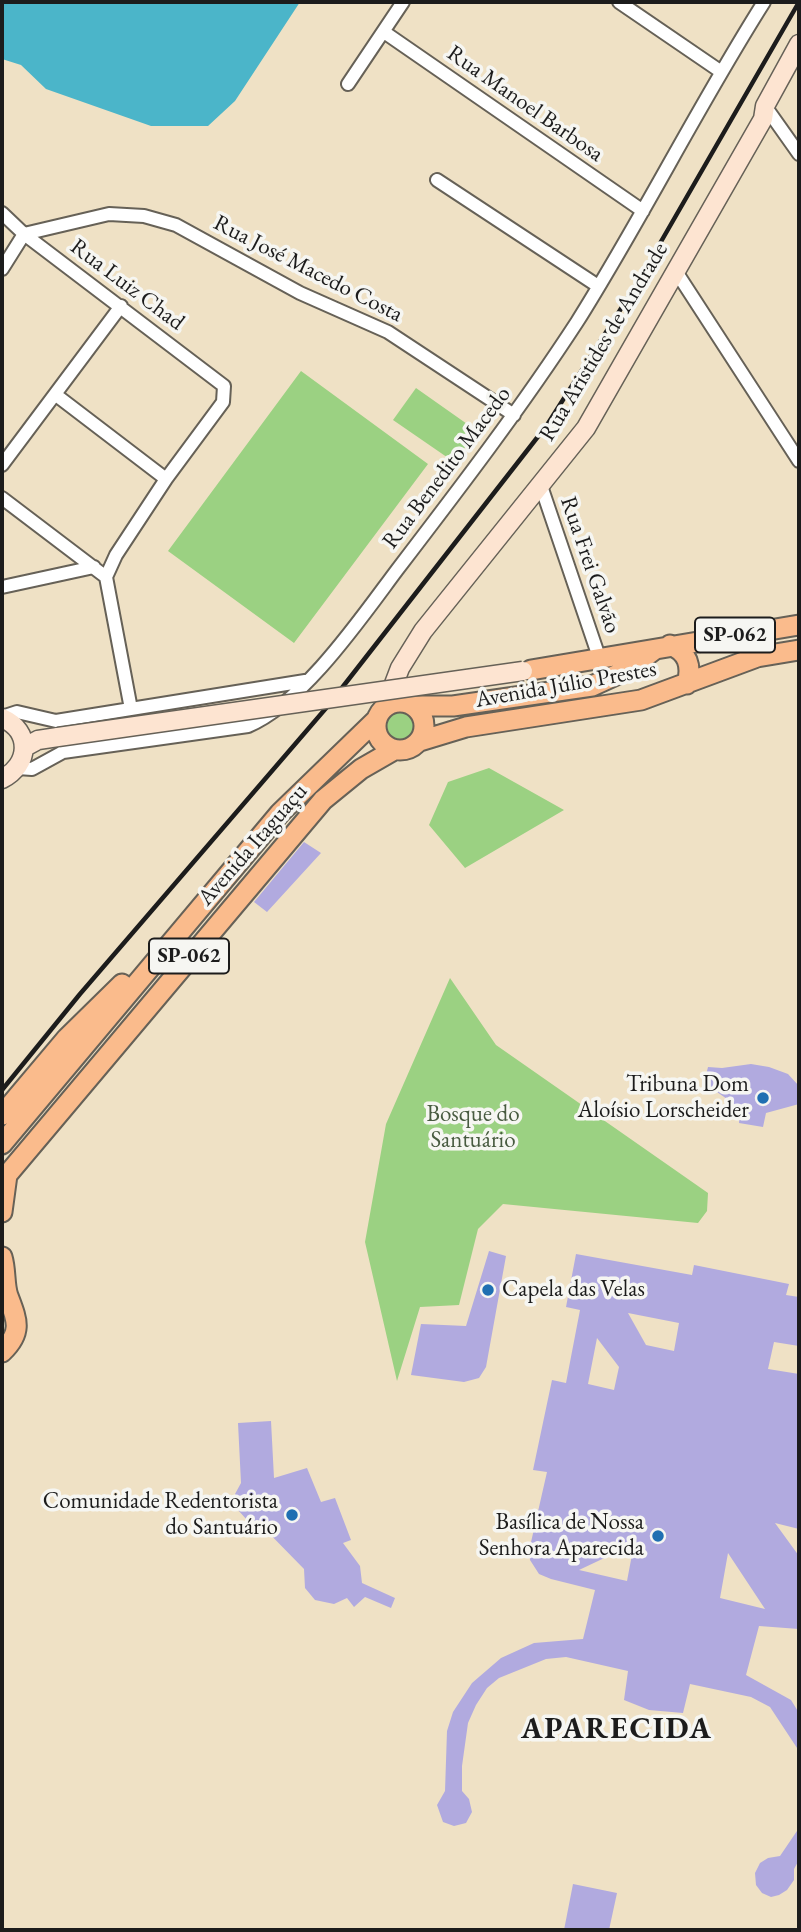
<!DOCTYPE html>
<meta charset="utf-8">
<style>
body{margin:0}
#map{position:relative;width:801px;height:1932px;overflow:hidden;background:#efe1c5;font-family:"EB Garamond",serif}
canvas{display:block}
.frame{position:absolute;inset:0;border:4px solid #1c1c1c;pointer-events:none}
</style>
<div id="map">
<canvas width="801" height="1932"></canvas>
<div class="frame"></div>
</div>
<script>
const ctx = document.querySelector('canvas').getContext('2d');
ctx.lineJoin = 'round';
function paint(path, color) { ctx.fillStyle = color; ctx.fill(path, 'evenodd'); }
function stroke(path, color, width, dash) { ctx.strokeStyle = color; ctx.lineWidth = width; ctx.lineCap = dash ? 'butt' : 'round'; ctx.setLineDash(dash || []); ctx.stroke(path); }
function write(font, color, halo, rows, align = 'center') {
  ctx.font = font + ' "EB Garamond",serif'; ctx.lineWidth = 7; ctx.setLineDash([]); ctx.textBaseline = 'middle'; ctx.strokeStyle = halo; ctx.fillStyle = color; for (const [text, x, y, turn = 0] of rows) {
    ctx.save(); ctx.translate(x, y); ctx.rotate((+turn || 0) * Math.PI / 180); ctx.textAlign = isNaN(turn) ? turn : align; if (halo) ctx.strokeText(text, 0, 0); ctx.fillText(text, 0, 0); ctx.restore();
  }
}
paint(new Path2D(`
 M301 371 428 464 294 643 168 551Z
 M416 388 477 431 454 462 393 420Z
 M385 726a15 15 0 1 1 30 0a15 15 0 1 1-30 0Z
 M489 768 564 810 465 868 429 825 448 782Z
 M450 978 496 1045 708 1193 707 1211 698 1223 503 1204 478 1229 459 1305 420 1307 397 1381 365 1242 386 1124Z`), '#9bd182');
paint(new Path2D(`
 M2 2H300L235 101 208 126H151L46 89 21 65 2 59Z`), '#4bb5c9');
paint(new Path2D(`
 M304 842 321 853 267 912 254 902Z
 M751 1064 769 1067 788 1074 799 1086V1104L766 1113 763 1127 739 1123 740 1108 704 1083 708 1067 722 1068Z
 M489 1251 506 1256 486 1367 479 1378 464 1382 411 1375 421 1324 466 1326Z
 M576 1254 692 1275 694 1265 789 1284 786 1295 799 1297V1346L774 1342 768 1369 799 1374V1529L775 1523 799 1556V1629L759 1626 746 1675 791 1700 799 1713V1751L770 1707 751 1697 690 1684 683 1713 649 1710 624 1700 628 1671 566 1657 546 1659 499 1678 487 1688 476 1705 468 1723 462 1766V1791L469 1799 472 1812 466 1823 454 1826 443 1822 437 1805 445 1791 447 1731 453 1712 472 1683 501 1658 534 1643 583 1639 595 1590 551 1579 539 1574 530 1560 529 1551 547 1472 533 1470 552 1380 566 1383 580 1310 566 1307ZM628 1313 679 1323 674 1351 646 1345ZM597 1338 619 1367 614 1390 588 1384ZM634 1544 627 1581 579 1570ZM728 1553 765 1609 720 1598Z
 M271 1421 274 1478 307 1468 321 1502 335 1498 351 1540 343 1543 360 1566 362 1583 395 1598 391 1608 365 1597 354 1607 347 1598 334 1604 315 1600 305 1588 304 1569 258 1522 247 1520 238 1510 235 1494 241 1483 238 1423Z
 M799 1828V1860L794 1869V1880L787 1890 779 1895 771 1897 762 1893 756 1885 755 1873 760 1863 768 1858 780 1856Z
 M573 1884 617 1893 609 1930H564Z`), '#b1aadf');
const street = new Path2D(`
 M619 2 720 71
 M384 32 643 211
 M348 84 403 2
 M765 106 799 154
 M437 180 598 286
 M2 213 24 234 224 386 223 402 166 479 116 555 106 577 131 709
 M2 269 24 234 109 214 144 216 176 225 300 293 388 332 514 415
 M677 273 799 461
 M56 395 166 479
 M2 465 121 306
 M541 486 599 657
 M2 498 106 577
 M2 587 94 567
 M2 717 17 712 56 721 305 681
 M18 768 32 769 63 752 248 726C303 703 361 618 397 570 459 489 521 408 577 322 643 217 698 106 764 2`);
const secondary = new Path2D(`
 M386 705 400 668 423 631 586 428 763 119 765 106 799 44
 M2 718C32 731 30 765 2 779
 M25 747 38 740 58 737`);
const primary = new Path2D(`
 M670 645C688 652 692 666 687 684
 M531 670 799 625
 M376 726a24 24 0 1 1 48 0a24 24 0 1 1-48 0Z
 M414 706H453L592 686 627 670 654 650
 M420 741 466 727 641 700 757 657 799 650
 M2 1115 67 1038 122 984
 M2 1144 280 813 376 720
 M2 1181 323 800 361 769 394 750
 M2 1212 7 1175
 M2 1257C6 1270 4 1285 8 1296 17 1320 23 1332 2 1352`);
stroke(street, '#666157', 16);
stroke(secondary, '#666157', 21);
stroke(primary, '#666157', 23);
stroke(street, '#fff', 12);
stroke(secondary, '#fde4d1', 18);
stroke(primary, '#fabb8c', 19);
stroke(new Path2D(`
 M2 1090 80 994 327 707 547 425 636 285 799 2`), '#1c1c1c', 4.5);
const secondaryBridge = new Path2D(`
 M58 737 523 671`);
stroke(secondaryBridge, '#666157', 21, []);
stroke(secondaryBridge, '#fde4d1', 18);
for (const [x, y, r, color] of [
 [763,1098,7,"#1f6fb2"],
 [488,1290,7,"#1f6fb2"],
 [292,1515,7,"#1f6fb2"],
 [658,1536,7,"#1f6fb2"]
]) { const dot = new Path2D(); dot.arc(x, y, r, 0, 2 * Math.PI); ctx.fillStyle = color; ctx.fill(dot); stroke(dot, '#f6f6f2', 2.5); }
for (const [x, y, w] of [
 [735,635,80],
 [189,956,80]
]) { const box = new Path2D(); box.roundRect(x - w / 2, y - 17.5, w, 35, 5); ctx.fillStyle = '#f6f6f2'; ctx.fill(box); stroke(box, '#1c1c1c', 2); }
write('bold 21px', '#1c1c1c', null, [
 ["SP-062",735,635],
 ["SP-062",189,956]
]);
write('23px', '#1c1c1c', '#f6f6f2', [
 ["Rua Manoel Barbosa",525,104,35],
 ["Rua José Macedo Costa",308,269,27],
 ["Rua Luiz Chad",127,285,37],
 ["Rua Aristides de Andrade",604,342,-59],
 ["Rua Benedito Macedo",447,468,-53],
 ["Rua Frei Galvão",590,565,71],
 ["Avenida Júlio Prestes",566,685,-10],
 ["Avenida Itaguaçu",253,845,-49]
]);
write('23px', '#1c1c1c', '#f6f6f2', [
 ["Tribuna Dom",749,1085],
 ["Aloísio Lorscheider",749,1111],
 ["Capela das Velas",502,1290,"left"],
 ["Comunidade Redentorista",278,1502],
 ["do Santuário",278,1528],
 ["Basílica de Nossa",644,1523],
 ["Senhora Aparecida",644,1549]
], 'right');
write('23px', '#485b40', '#f6f6f2', [
 ["Bosque do",473,1115],
 ["Santuário",473,1141]
]);
ctx.letterSpacing = '2px';
write('bold 30px', '#1c1c1c', '#f6f6f2', [
 ["APARECIDA",617,1730]
]);
ctx.letterSpacing = '0px';
</script>
